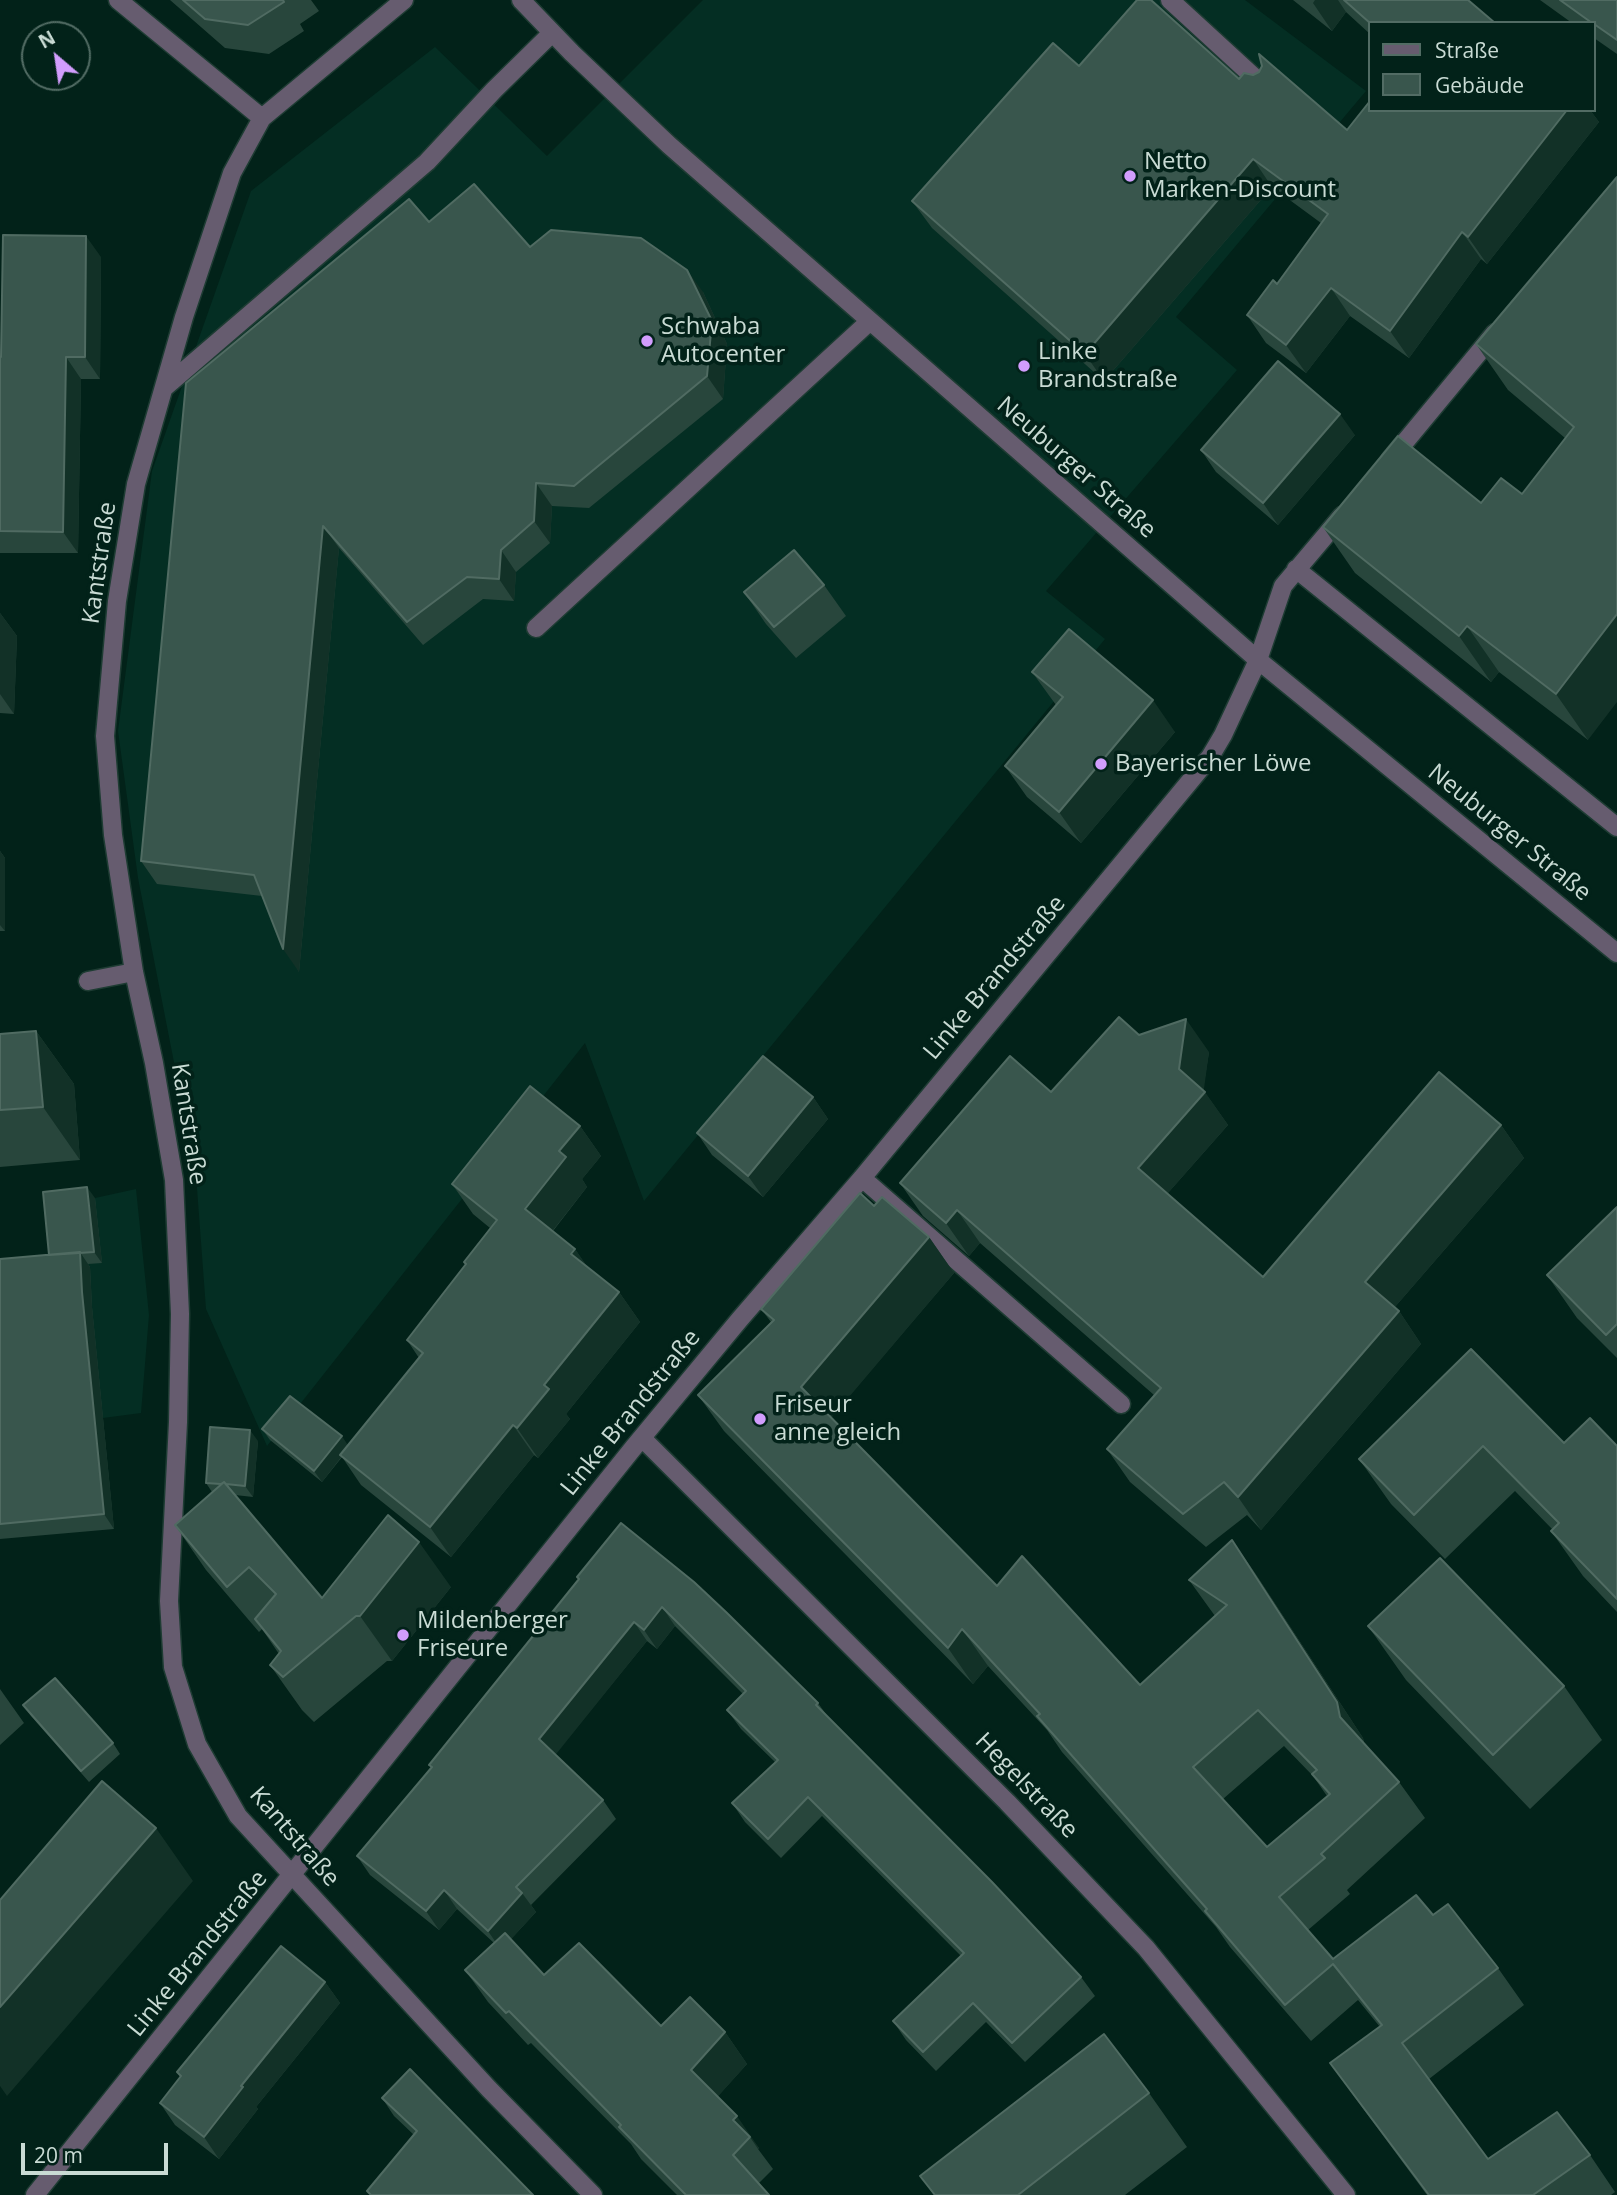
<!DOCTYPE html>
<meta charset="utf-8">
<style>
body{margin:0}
#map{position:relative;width:1617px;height:2195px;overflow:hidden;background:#022219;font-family:"Open Sans",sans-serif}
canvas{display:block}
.legend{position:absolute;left:1368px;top:21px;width:228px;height:91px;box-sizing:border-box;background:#022219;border:2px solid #526c64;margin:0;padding:9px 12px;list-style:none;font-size:21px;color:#c9dbd4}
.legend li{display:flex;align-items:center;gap:14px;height:35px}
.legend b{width:35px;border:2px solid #526c64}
.north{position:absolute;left:21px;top:21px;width:70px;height:70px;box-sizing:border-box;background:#022219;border:2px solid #526c64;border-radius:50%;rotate:331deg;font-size:19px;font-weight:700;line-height:28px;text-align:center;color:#c9dbd4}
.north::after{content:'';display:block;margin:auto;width:24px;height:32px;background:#d29dfd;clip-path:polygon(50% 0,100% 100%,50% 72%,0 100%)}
.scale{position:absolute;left:21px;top:2143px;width:147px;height:32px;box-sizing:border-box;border:4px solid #c9dbd4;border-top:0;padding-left:9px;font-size:21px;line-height:24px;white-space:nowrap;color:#c9dbd4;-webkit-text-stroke:5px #022219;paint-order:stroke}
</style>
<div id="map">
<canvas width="1617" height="2195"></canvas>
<ul class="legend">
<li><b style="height:9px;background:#665c6f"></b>Straße</li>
<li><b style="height:19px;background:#39564d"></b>Gebäude</li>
</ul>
<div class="north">N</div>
<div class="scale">20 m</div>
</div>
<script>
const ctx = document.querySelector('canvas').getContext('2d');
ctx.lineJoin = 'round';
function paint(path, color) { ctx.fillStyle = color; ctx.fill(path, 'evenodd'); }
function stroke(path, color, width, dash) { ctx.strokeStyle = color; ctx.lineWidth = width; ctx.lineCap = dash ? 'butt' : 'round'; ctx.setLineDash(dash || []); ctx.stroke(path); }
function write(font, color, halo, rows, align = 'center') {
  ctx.font = font + ' "Open Sans",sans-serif'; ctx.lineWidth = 7; ctx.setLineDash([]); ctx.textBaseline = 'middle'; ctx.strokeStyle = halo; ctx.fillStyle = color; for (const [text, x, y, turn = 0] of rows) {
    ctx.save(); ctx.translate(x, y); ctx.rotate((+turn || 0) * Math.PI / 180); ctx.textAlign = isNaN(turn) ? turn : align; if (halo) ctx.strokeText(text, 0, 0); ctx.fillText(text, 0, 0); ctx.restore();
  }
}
paint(new Path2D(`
 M703 0H1245L1366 91 1176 317 1237 370 1046 591 1105 639 644 1201 585 1043 267 1446 206 1309 196 1175 138 878 118 731 152 471 251 191 435 47 547 156Z
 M136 1189 149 1315 141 1413 103 1418 57 1268 95 1198Z`), '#042e23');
const minor = new Path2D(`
 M118 0 262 118
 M404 0 262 118 232 173 184 317 136 484 117 601 105 736 113 835 134 972 154 1063 174 1180 180 1314 178 1422 169 1601 173 1667 197 1744 238 1816 489 2089 593 2195
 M521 0 572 53 669 145 1258 660 1617 953
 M1170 0 1268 90
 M164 388 427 162 494 90 552 33
 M1390 460 1495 333
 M1296 569 1617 827
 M536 628 870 321
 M88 981 134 972
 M862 1178 1121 1404
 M642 1438 1007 1802 1146 1948 1346 2195
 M35 2195 634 1447 740 1319 862 1178 1210 757 1223 735 1258 660 1283 586 1342 516`);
stroke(minor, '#1e3c33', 21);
stroke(minor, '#665c6f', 18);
paint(new Path2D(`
 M170 0H311L319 11 300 24 304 31 269 54 225 48Z
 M1293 0H1468L1370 23V34L1346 12 1332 31Z
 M1540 0H1617V54L1594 38V23H1572Z
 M1079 66 1239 79 1347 130 1370 110H1590L1599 122 1487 264 1481 259 1409 358 1350 316 1306 373 1266 343 1247 315 1277 284 1321 223 1272 187 1104 381 932 228 912 201Z
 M1617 177 1588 740 1499 672 1491 682 1355 573 1323 527 1481 503 1522 494 1565 438 1508 390 1476 344Z
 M429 222 530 247 703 292 727 344 723 399 589 508 552 506 550 543 516 572 514 601 483 599 423 645 339 548 299 972 262 896 157 884 141 861Z
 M101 257 100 379H81L78 553H0V357H1Z
 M1355 435 1278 525 1216 472 1201 450Z
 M824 585 846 616 796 658 766 624 744 592Z
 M0 613 17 636 14 714 0 713Z
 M1032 672 1175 732 1081 843 1027 797 1005 766 1056 705Z
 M0 851 5 858V931H0Z
 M36 1031 74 1084 80 1160 0 1167V1034Z
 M1139 1035 1209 1052 1203 1090 1228 1125 1167 1194 1263 1277 1501 1125 1524 1158 1394 1308 1399 1311 1421 1344 1261 1530 1247 1515 1206 1547 1130 1482 1107 1449 1154 1395 980 1243 969 1256 923 1216 900 1183 1051 1092Z
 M813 1097 828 1119 763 1197 712 1155 697 1133Z
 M580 1126 601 1156 582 1179 587 1187 553 1231 575 1249 587 1267 619 1292 640 1322 566 1414 570 1419 538 1458 534 1455 451 1557 361 1485 342 1457 322 1482 270 1440 262 1429 348 1445 419 1358 407 1340 466 1265 464 1262 490 1228 473 1214 452 1184Z
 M95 1198 102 1263 88 1264 90 1267 92 1307 114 1529 0 1539V1259L49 1255Z
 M874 1206 929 1237 954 1273 831 1417 997 1586 1140 1685 1215 1616 1189 1580 1232 1540 1257 1576 1363 1738 1364 1743 1399 1782 1425 1818 1347 1890 1350 1894 1308 1930 1333 1959 1433 1915 1498 1968 1524 2005 1429 2079 1488 2159 1590 2155 1615 2192 1611 2195H1427L1356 2099 1330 2063 1380 2027 1358 2000 1311 2041 1230 1947 1216 1927 1062 1752 1047 1730 988 1666 973 1684 724 1431 698 1395 771 1322 761 1309ZM1284 1746 1313 1776 1327 1796 1267 1847 1223 1799Z
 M1617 1207V1358L1577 1318 1547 1275Z
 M1471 1349 1564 1443 1617 1446V1612L1583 1576 1551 1531 1553 1530 1515 1491 1445 1559 1391 1504 1359 1459Z
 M258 1441 253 1497 235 1495 322 1598 451 1587 392 1661H387L314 1722 302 1710 270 1665 279 1654 262 1629 259 1632 206 1570 175 1525 212 1492 206 1483Z
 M621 1523 818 1703 828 1717 1081 1977 1095 1996 1025 2062 986 2022 936 2071 906 2040 893 2021 961 1956 822 1816 781 1858 745 1822 732 1803 775 1762 741 1729 727 1710 743 1694 675 1626 657 1649 647 1641 555 1754 603 1800 616 1819 531 1905 536 1912 511 1939 544 1975 661 2026 725 2032 747 2064 717 2097 759 2148 758 2149 773 2169 759 2183 769 2195H677L641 2159 631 2144 531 2043 528 2045 488 2002 465 1970 494 1943 457 1909 439 1930 370 1875 357 1856 431 1768 429 1765 579 1579Z
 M1368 1626 1564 1686 1602 1740 1530 1809 1406 1680Z
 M0 1689 24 1723 0 1745Z
 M23 1705 113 1743 120 1754 89 1782 31 1716Z
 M325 1982 340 2003 256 2107 258 2109 219 2159 175 2125 160 2103 180 2077 177 2072Z
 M1149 2093 1187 2147 1125 2195H934L920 2176Z
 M382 2098 533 2195H370L367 2191 414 2135 394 2116Z`), '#28463c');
paint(new Path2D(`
 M1315 0H1338L1346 12 1332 31 1313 3Z
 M1567 110H1590L1599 122 1487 264 1468 237Z
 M1253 159 1272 187 1104 381 1085 354Z
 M1462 232 1481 259 1409 358 1390 331Z
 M86 236 101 257 100 379 85 357Z
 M687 270 703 292 727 344 723 399 707 376Z
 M1331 288 1350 316 1306 373 1286 345Z
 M66 357 81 379 78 553 63 532Z
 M1340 414 1355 435 1278 525 1263 503Z
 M536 483 552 506 550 543 534 521Z
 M323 526 339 548 299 972 283 949Z
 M501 550 516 572 514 601 499 579Z
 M0 613 17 636 14 714 0 694Z
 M1617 614V702L1588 740 1556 694Z
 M1467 626 1499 672 1491 682 1459 636Z
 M1153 700 1175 732 1081 843 1059 812Z
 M0 851 5 858V931L0 925Z
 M1186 1019 1209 1052 1203 1096 1205 1092 1228 1125 1161 1201 1138 1168 1179 1069Z
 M36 1031 74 1084 80 1160 43 1107Z
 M813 1097 828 1119 763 1197 748 1176Z
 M1501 1125 1524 1158 1388 1315 1365 1282Z
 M580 1126 601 1156 582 1179 587 1187 546 1239 525 1209 559 1151Z
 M87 1187 95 1198 102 1263 94 1252Z
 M957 1210 980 1243 969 1256 946 1223Z
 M929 1237 954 1273 827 1423 801 1387Z
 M575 1249 596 1279 571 1254Z
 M80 1252 90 1267 92 1307 114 1529 104 1514 82 1292Z
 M619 1292 640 1322 566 1414 570 1419 538 1458 517 1428 544 1385Z
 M1399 1311 1421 1344 1261 1530 1238 1497Z
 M513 1425 534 1455 451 1557 430 1527Z
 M250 1430 258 1441 253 1497 245 1486Z
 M342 1436 349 1447 322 1482 314 1471Z
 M1232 1540 1257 1576 1363 1738 1365 1753 1340 1717Z
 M419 1542 451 1587 392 1661 360 1616Z
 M662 1607 675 1626 657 1649 644 1630Z
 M634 1622 647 1641 553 1758 539 1739Z
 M962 1629 988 1666 973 1684 948 1648Z
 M156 1828 193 1881 7 2096 0 2086V2007Z
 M444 1890 457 1909 439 1930 426 1911Z
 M522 1893 536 1912 501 1950 488 1931Z
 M325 1982 340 2003 256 2107 258 2109 219 2159 204 2137 241 2086Z
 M725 2032 747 2064 713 2102 691 2070Z
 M737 2116 759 2148 758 2149 750 2137 733 2120Z`), '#123127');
const building = new Path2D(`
 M183 0H283L284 2 248 25 205 19Z
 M1137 0H1151L1239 79 1244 73 1253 75 1259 72 1262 66 1259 54 1347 130 1370 101V110H1567L1468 237 1462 232 1390 331 1331 288 1286 345 1247 315 1273 280 1277 284 1328 214 1253 159 1085 354 912 201 1053 43 1079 66Z
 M1344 0H1468L1495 23H1370Z
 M1560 0H1617V40L1594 24V23H1592Z
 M1617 177V614L1556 694 1467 626 1459 636 1323 527 1398 436 1481 503 1501 478 1522 494 1574 427 1476 344Z
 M474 184 530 247 551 230 641 238 687 270 712 321 707 376 574 486 536 483 534 521 501 550 499 579 467 577 407 622 323 526 283 949 254 875 141 861 186 383 409 199 429 222Z
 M3 235 86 236 85 357H66L63 532 0 531V357H1Z
 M1278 361 1340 414 1263 503 1201 450Z
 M794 550 824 585 774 627 744 592Z
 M1069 629 1153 700 1059 812 1005 766 1063 697 1032 672Z
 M1119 1017 1139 1035 1186 1019 1179 1069 1205 1092 1138 1168 1263 1277 1439 1072 1501 1125 1365 1282 1399 1311 1238 1497 1224 1482 1183 1514 1107 1449 1161 1388 957 1210 946 1223 900 1183 1010 1056 1051 1092Z
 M36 1031 43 1107 0 1110V1034Z
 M763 1056 813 1097 748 1176 697 1133Z
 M530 1086 580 1126 559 1151 566 1157 525 1209 575 1249 571 1254 619 1292 544 1385 549 1389 517 1428 513 1425 430 1527 340 1455 423 1353 407 1340 466 1264 464 1262 497 1220 452 1184Z
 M87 1187 94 1252 49 1255 43 1192Z
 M860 1193 874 1206 882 1197 929 1237 801 1387 997 1586 1022 1556 1140 1685 1227 1605 1189 1580 1232 1540 1337 1702 1340 1717 1399 1782 1321 1854 1325 1858 1279 1897 1333 1959 1416 1895 1433 1915 1448 1904 1498 1968 1402 2043 1488 2159 1557 2112 1590 2155 1533 2195H1429L1330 2063 1382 2025 1333 1964 1285 2005 1205 1911 1207 1909 1037 1716 1040 1714 962 1629 948 1648 698 1395 774 1320 761 1309ZM1258 1710 1317 1770 1312 1774 1330 1794 1267 1847 1193 1767Z
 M1617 1207V1324L1606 1335 1547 1275Z
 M80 1252 82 1292 104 1514 0 1524V1259Z
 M1471 1349 1564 1443 1590 1418 1617 1446V1599L1551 1531 1559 1523 1483 1446 1414 1515 1359 1459Z
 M290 1396 342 1436 314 1471 262 1429Z
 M210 1427 250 1430 245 1486 226 1484 224 1482 221 1484 206 1483Z
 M224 1482 322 1598 388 1515 419 1542 360 1616H356L283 1677 270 1665 281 1651 255 1619 276 1594 249 1567 227 1587 175 1525Z
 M621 1523 694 1582 727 1613 818 1703 816 1705 992 1882 1081 1977 1012 2043 973 2003 923 2052 893 2021 964 1953 808 1797 768 1839 732 1803 778 1760 727 1710 746 1691 662 1607 644 1630 634 1622 539 1739 603 1800 516 1887 522 1893 488 1931 444 1890 426 1911 357 1856 432 1767 429 1765 579 1579 577 1577Z
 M1440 1558 1564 1686 1493 1755 1368 1626Z
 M55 1678 113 1743 81 1771 23 1705Z
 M102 1781 156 1828 0 2007V1900Z
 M505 1933 544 1975 579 1943 661 2026 690 1997 725 2032 691 2070 737 2116 733 2120 750 2137 733 2155 769 2195H686L619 2127 621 2125 509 2011 506 2013 465 1970Z
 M281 1946 325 1982 241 2086 243 2087 204 2137 160 2103 181 2076 177 2072Z
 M1104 2034 1149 2093 1018 2195H935L920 2176Z
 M410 2069 533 2195H371L367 2191 417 2131 382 2098Z`);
paint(building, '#39564d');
stroke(building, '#506b62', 2);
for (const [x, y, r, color] of [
 [1130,176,7,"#d29dfd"],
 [647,341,7,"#d29dfd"],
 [1024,366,7,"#d29dfd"],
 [1101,764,7,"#d29dfd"],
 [760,1419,7,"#d29dfd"],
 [403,1635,7,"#d29dfd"]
]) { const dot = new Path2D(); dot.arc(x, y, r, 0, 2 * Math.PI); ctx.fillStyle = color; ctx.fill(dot); stroke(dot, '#022219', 2.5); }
write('24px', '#c9dbd4', '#022219', [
 ["Netto",1144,162],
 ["Marken-Discount",1144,190],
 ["Schwaba",661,327],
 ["Autocenter",661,355],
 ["Linke",1038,352],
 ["Brandstraße",1038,380],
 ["Bayerischer Löwe",1115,764],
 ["Friseur",774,1405],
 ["anne gleich",774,1433],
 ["Mildenberger",417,1621],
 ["Friseure",417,1649]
], 'left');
write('24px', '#c9dbd4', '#022219', [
 ["Neuburger Straße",1076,468,41],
 ["Kantstraße",100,563,-82],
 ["Neuburger Straße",1509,833,39],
 ["Linke Brandstraße",995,978,-50],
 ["Kantstraße",188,1124,81],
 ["Linke Brandstraße",631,1413,-51],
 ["Hegelstraße",1026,1786,46],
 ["Kantstraße",294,1837,49],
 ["Linke Brandstraße",198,1954,-51]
]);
</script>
